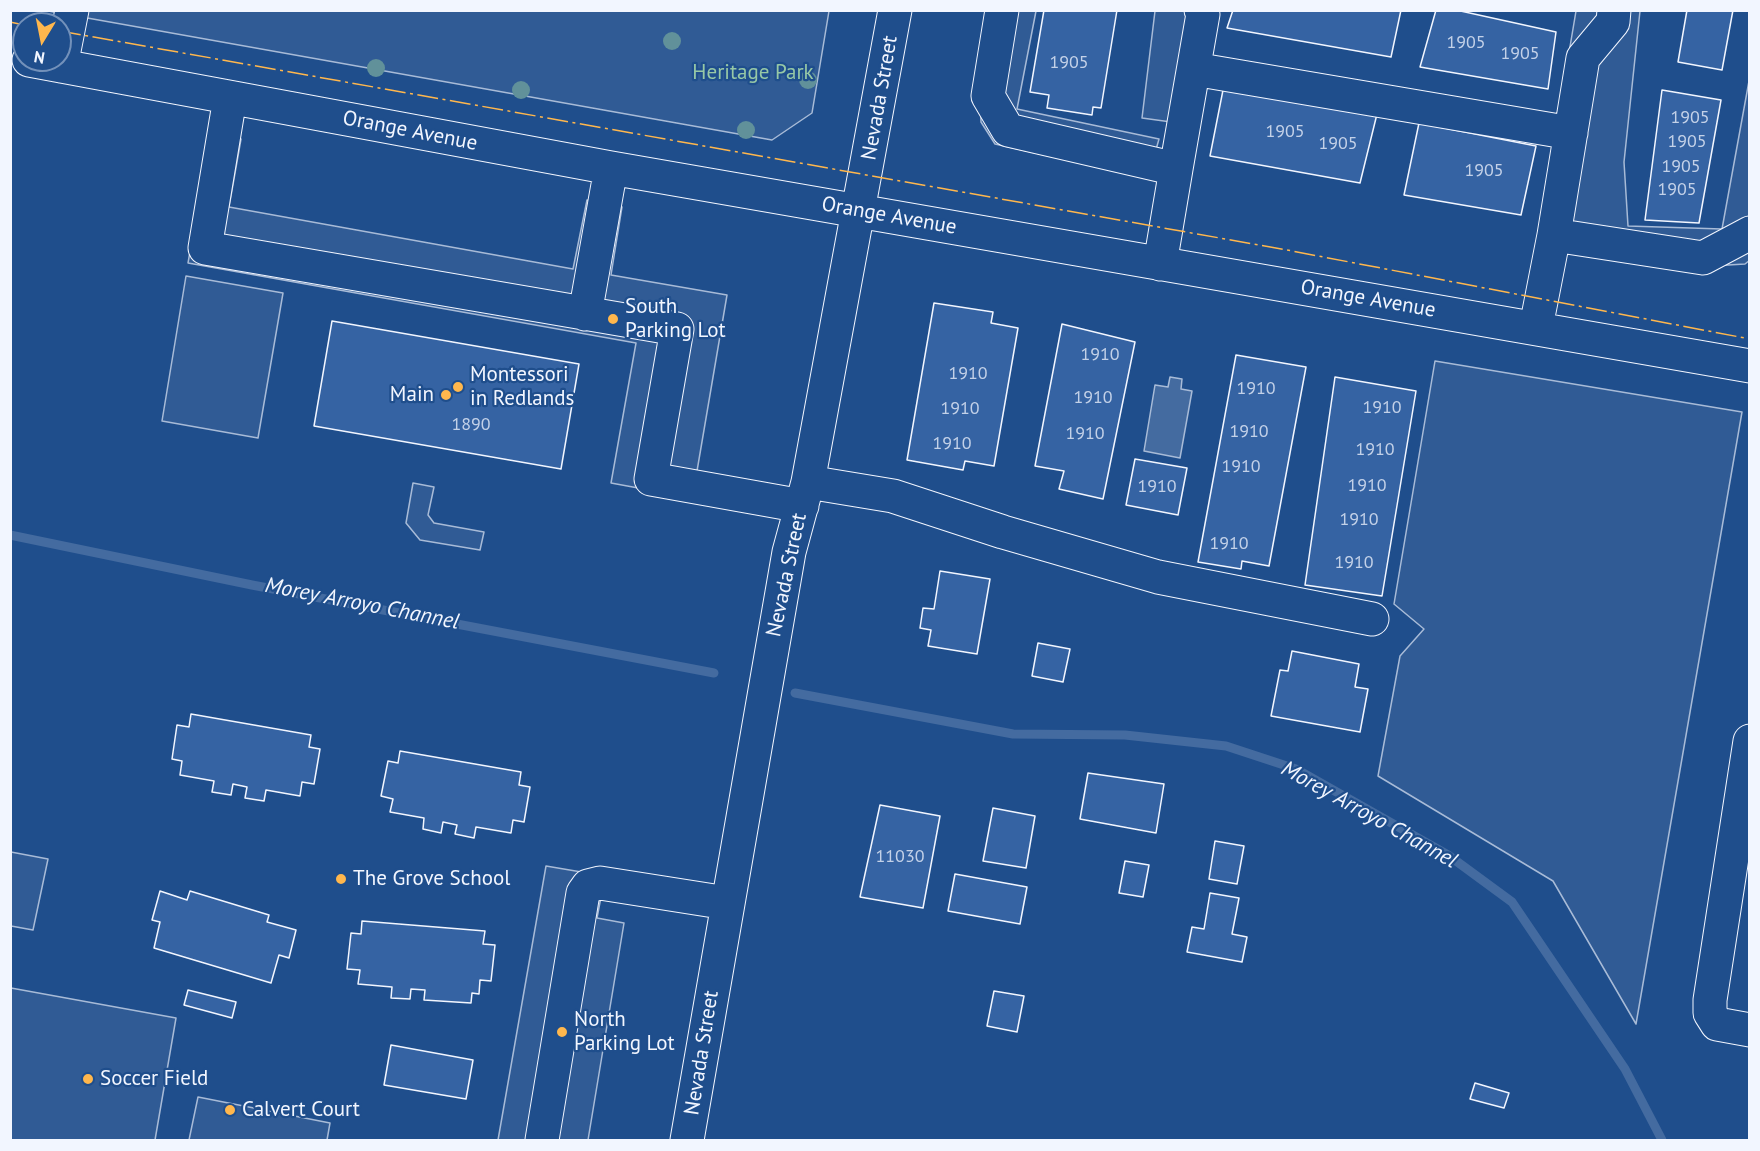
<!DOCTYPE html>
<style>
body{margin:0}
#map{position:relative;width:1760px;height:1151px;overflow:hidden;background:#1f4e8c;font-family:"PT Sans",sans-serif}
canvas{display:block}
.frame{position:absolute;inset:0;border:12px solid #f2f6ff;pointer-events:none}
.north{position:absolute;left:12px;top:12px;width:60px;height:60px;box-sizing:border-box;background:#1f4e8c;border:2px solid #7391ba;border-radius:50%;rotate:190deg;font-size:16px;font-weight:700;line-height:24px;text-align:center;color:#f2f6ff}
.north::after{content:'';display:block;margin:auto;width:21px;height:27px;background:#ffb74d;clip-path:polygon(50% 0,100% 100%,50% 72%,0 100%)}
</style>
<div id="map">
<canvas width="1760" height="1151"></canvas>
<div class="frame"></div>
<div class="north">N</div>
</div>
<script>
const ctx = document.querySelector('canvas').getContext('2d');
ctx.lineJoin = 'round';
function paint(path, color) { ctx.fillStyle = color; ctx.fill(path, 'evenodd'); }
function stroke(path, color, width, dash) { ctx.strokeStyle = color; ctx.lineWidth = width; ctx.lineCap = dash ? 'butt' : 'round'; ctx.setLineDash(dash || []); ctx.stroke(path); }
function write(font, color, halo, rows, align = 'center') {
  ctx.font = font + ' "PT Sans",sans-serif'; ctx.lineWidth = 4.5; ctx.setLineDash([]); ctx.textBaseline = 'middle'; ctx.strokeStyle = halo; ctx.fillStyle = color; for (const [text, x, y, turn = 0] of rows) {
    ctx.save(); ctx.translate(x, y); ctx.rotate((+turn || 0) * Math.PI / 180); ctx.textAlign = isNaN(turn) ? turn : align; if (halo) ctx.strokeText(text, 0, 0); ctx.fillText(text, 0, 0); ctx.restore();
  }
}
const built = new Path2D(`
 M48 11H829L812 113 772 140Z
 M992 11H1036L1017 109 1159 139 1148 178 995 144 981 122 980 89Z
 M1155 11H1215L1193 125 1142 118Z
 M1576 11H1640L1624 162 1628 226 1722 229 1749 81 1750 260 1745 264 1678 268 1537 243Z
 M211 134 241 139 229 207 573 269 587 200 622 207 611 275 727 295 697 471 660 492 611 483 636 343 188 263Z
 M186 276 283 293 258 438 162 421Z
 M1435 361 1742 412 1636 1024 1553 881 1378 776 1400 656 1424 629 1394 604Z
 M413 483 434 487 428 515 434 523 484 532 480 550 420 540 406 523Z
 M11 852 48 859 33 930 11 926Z
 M546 866 605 876 597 918 624 923 588 1140H498Z
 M11 988 176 1018 155 1140H11Z
 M198 1097 330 1123 327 1140H189Z`);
paint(built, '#305b95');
stroke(built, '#a8bbd7', 1.5);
const water = new Path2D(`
 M1170 377 1182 379 1181 389 1192 391 1180 458 1144 451 1155 385 1168 387Z`);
paint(water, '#446ba0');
stroke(water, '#a8bbd7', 1.5);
stroke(new Path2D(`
 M10 535 252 585 714 673
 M795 693 1013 734 1125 735 1226 746 1296 769 1448 855 1512 902 1625 1069 1662 1140`), '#446ba0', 9);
const building = new Path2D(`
 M1044 10H1117L1101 108 1093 107 1092 115 1047 108 1049 95 1030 92Z
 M1233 10H1401L1391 57 1227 28Z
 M1436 10H1456L1556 32 1548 89 1420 67Z
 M1687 10H1733L1722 70 1678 62Z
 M1224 85 1377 114 1360 183 1210 156Z
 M1662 90 1721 100 1699 223 1645 220Z
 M1419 123 1536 146 1521 215 1404 195Z
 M934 303 993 312 991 323 1018 328 994 466 965 461 963 470 907 460Z
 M332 321 579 364 561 469 314 426Z
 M1062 324 1135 342 1103 499 1059 489 1064 471 1035 466Z
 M1236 355 1306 367 1269 566 1242 561 1241 569 1198 562Z
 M1335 377 1416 391 1382 596 1305 585Z
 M1135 459 1187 468 1178 515 1126 505Z
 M940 571 990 579 977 654 928 646 931 630 920 628 923 608 934 609Z
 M1038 643 1070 649 1063 682 1032 676Z
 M1292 651 1359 664 1355 687 1368 689 1360 732 1271 716 1280 670 1288 671Z
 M191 714 311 735 309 747 320 749 314 784 302 782 300 796 266 790 264 801 245 798 247 787 233 784 231 795 212 792 214 781 180 775 182 761 172 759 177 725 189 727Z
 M400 751 521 772 519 785 530 787 524 822 513 820 511 833 476 827 474 838 455 834 457 825 443 822 441 833 423 829 424 818 390 812 393 799 381 796 388 761 398 763Z
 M1088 773 1164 784 1156 833 1080 819Z
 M880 805 940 816 923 908 860 897Z
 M993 808 1035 816 1026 868 983 861Z
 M1215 841 1244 846 1237 884 1209 879Z
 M1125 861 1149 865 1143 897 1119 893Z
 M955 874 1027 887 1020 924 948 911Z
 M160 891 187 900 190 891 269 915 267 922 296 930 289 958 279 955 271 983 154 948 160 922 152 920Z
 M1210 893 1239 898 1232 934 1247 937 1242 962 1187 952 1192 927 1204 929Z
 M362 921 485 931 483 944 495 945 491 981 480 980 479 994 472 993 471 1003 424 1000 425 990 411 989 410 999 391 998 392 987 358 984 360 970 347 969 351 933 361 934Z
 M188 990 236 1002 232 1018 184 1005Z
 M994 991 1024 996 1017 1032 987 1026Z
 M391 1045 473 1060 466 1099 384 1085Z
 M1475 1083 1509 1093 1504 1108 1470 1099Z`);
paint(building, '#3563a3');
stroke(building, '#f2f6ff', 1.5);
const minor = new Path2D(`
 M1002 10 988 96 1008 130 1176 169 1160 264
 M29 60 611 168 1750 366
 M61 66 72 10
 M1194 69 1571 133
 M230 98 205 248 677 329 651 479 802 506
 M1176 169 1203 14 1201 10
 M1554 235 1583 58 1613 22 1614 10
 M585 314 611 168
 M1536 327 1554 235 1703 258 1750 233
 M808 482 893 496 1003 532 1158 577 1372 619
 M1750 741 1710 1000V1013L1717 1024 1750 1030
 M542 1140 583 893 588 886 600 883 727 903
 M687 1140 789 552 808 482 895 10`);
stroke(minor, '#f2f6ff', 35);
stroke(minor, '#1f4e8c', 33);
stroke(new Path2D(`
 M10 22 24 25
 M60 31 1287 250 1750 339`), '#ffb74d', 1.5, [21, 4.5, 3, 4.5]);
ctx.fillStyle = '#61919a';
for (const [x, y] of [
 [672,41],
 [376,68],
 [808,80],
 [521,90],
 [746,130]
]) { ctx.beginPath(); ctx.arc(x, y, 9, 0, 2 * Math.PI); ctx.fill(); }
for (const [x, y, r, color] of [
 [613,319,6,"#ffb74d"],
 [458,387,6,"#ffb74d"],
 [446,395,6,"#ffb74d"],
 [341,879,6,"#ffb74d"],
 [562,1032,6,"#ffb74d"],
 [88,1079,6,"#ffb74d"],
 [230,1110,6,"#ffb74d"]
]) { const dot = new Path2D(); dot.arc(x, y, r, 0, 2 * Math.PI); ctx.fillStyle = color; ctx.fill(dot); stroke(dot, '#1f4e8c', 2); }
write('18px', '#c3d1e8', null, [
 ["1905",1466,43],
 ["1905",1520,54],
 ["1905",1069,63],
 ["1905",1690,118],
 ["1905",1285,132],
 ["1905",1687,142],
 ["1905",1338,144],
 ["1905",1681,167],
 ["1905",1484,171],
 ["1905",1677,190],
 ["1910",1100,355],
 ["1910",968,374],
 ["1910",1256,389],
 ["1910",1093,398],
 ["1910",1382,408],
 ["1910",960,409],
 ["1890",471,425],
 ["1910",1249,432],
 ["1910",1085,434],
 ["1910",952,444],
 ["1910",1375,450],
 ["1910",1241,467],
 ["1910",1367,486],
 ["1910",1157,487],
 ["1910",1359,520],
 ["1910",1229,544],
 ["1910",1354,563],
 ["11030",900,857]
]);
write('21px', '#97c8a6', '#1f4e8c', [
 ["Heritage Park",753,73]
]);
write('21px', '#f2f6ff', '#1f4e8c', [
 ["Nevada Street",880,98,-80],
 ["Orange Avenue",410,131,11],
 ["Orange Avenue",889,216,10],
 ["Orange Avenue",1368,299,10],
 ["Nevada Street",787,575,-78],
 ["Nevada Street",702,1053,-81]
]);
write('21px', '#f2f6ff', '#1f4e8c', [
 ["South",625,307],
 ["Parking Lot",625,331],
 ["Montessori",470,375],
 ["in Redlands",470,399],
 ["Main",434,395,"right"],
 ["The Grove School",353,879],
 ["North",574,1020],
 ["Parking Lot",574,1044],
 ["Soccer Field",100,1079],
 ["Calvert Court",242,1110]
], 'left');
write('italic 22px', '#f2f6ff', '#1f4e8c', [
 ["Morey Arroyo Channel",362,604,11],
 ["Morey Arroyo Channel",1369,815,29]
]);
</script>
